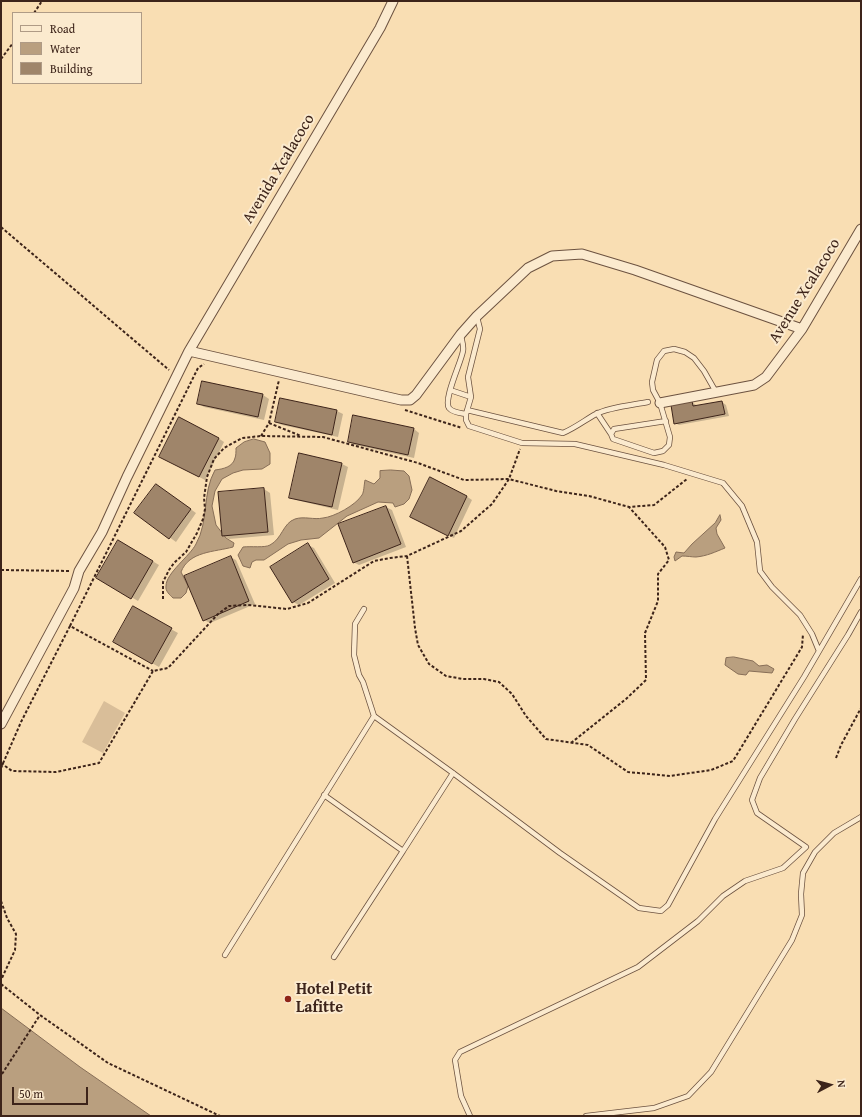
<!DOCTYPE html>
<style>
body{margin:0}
#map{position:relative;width:862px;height:1117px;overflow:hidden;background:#f9deb3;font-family:"Gentium Book Plus",serif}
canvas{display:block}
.frame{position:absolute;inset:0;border:2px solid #3d241a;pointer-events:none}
.legend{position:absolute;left:12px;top:12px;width:130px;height:72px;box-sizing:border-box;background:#fbeace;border:1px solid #af9b86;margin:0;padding:5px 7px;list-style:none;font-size:12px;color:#3d241a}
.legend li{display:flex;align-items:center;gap:8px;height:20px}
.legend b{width:20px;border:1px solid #af9b86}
.north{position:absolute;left:810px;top:1065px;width:40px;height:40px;-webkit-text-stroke:3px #fbeace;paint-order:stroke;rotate:84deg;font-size:11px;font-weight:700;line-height:16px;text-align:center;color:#3d241a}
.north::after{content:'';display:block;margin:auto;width:14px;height:18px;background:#3d241a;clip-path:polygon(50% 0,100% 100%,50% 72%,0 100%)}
.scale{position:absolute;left:12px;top:1087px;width:76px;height:18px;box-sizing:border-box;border:2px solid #3d241a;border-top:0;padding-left:5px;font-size:12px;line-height:14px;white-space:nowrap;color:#3d241a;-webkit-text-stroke:3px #fbeace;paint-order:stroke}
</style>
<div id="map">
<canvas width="862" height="1117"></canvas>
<div class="frame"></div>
<ul class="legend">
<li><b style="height:5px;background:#fbeace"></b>Road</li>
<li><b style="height:11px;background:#b99f7f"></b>Water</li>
<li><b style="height:11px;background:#9f856a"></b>Building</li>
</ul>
<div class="north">N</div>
<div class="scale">50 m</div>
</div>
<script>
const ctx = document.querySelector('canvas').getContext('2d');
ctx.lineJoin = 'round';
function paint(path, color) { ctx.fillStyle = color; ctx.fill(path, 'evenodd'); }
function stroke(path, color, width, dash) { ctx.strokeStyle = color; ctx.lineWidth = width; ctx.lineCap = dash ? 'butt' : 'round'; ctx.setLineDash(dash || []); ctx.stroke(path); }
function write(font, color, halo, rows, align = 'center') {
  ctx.font = font + ' "Gentium Book Plus",serif'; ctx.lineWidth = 4; ctx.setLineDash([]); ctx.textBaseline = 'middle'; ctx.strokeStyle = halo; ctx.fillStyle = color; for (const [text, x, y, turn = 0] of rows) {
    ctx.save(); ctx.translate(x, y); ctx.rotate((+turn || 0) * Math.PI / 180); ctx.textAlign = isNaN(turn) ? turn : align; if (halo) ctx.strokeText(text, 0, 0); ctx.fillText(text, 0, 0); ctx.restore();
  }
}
paint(new Path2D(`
 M104 701 125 713 103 753 82 742Z`), '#d9be99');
const water = new Path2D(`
 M254 439 265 442 270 453V464L262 469 243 470 233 473 222 479 215 491 212 506 216 525 226 538 234 543 233 547C215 552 189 551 181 572L188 586 186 593 181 598H173C170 595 165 591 166 586 166 573 190 556 196 544 209 521 202 493 215 470 223 469 233 467 235 458 236 456 236 451 236 448L244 442Z
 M391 470 404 471 409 476 412 490 409 499 404 504 395 507 393 503 378 502 367 507 347 516 319 538 301 540 288 544 264 560H256L252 562 250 568 243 566 238 555 243 547C251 546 265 548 270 545 282 539 283 523 295 519 304 516 314 520 323 518 334 517 356 505 362 495 364 492 364 485 365 480L374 484 380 478V471Z
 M720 515 721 520 716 528 717 534 725 548C715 552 707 556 696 557 692 557 687 556 682 556L675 561 674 557 676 552 684 553 692 544 715 523Z
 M734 657 753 661 759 666 767 665 774 669 772 673 749 671 746 675 738 674 725 665 726 658Z
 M1 1008 80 1067 151 1116H1Z`);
paint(water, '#b99f7f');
stroke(water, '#876e57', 1);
paint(new Path2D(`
 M203 382 263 395 269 399 264 420 204 407 198 403Z
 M281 399 337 411 343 414 338 437 282 425 276 422Z
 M692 402 696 405 697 407 722 402 726 405 729 416 679 425 675 423Z
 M414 429 419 433 414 458 355 445 349 442Z
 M218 438 224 442 205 480 167 460Z
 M342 464 348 467 338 510 296 500 290 497Z
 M157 485 196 513 176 542 136 513Z
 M264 489 270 493 274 535 229 539 223 535 219 493Z
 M466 496 472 500 454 538 417 520Z
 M386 507 392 510 406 547 359 565 353 562Z
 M119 541 159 565 138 601 98 577Z
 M308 545 314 548 335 583 299 605 293 602Z
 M230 557 236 560 255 604 210 623 204 620Z
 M133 608 178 633 159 667 114 642Z`), '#0003');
const building = new Path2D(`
 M202 381 263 394 258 417 197 404Z
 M280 398 337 410 332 435 275 422Z
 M692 401 693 406 722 401 725 414 674 424 671 405Z
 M353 415 414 428 408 455 348 442Z
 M179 417 219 438 199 477 159 457Z
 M299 453 342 463 332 507 289 498Z
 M430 477 467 496 448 536 410 517Z
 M156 484 191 509 169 539 134 513Z
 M264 488 268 532 222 536 218 492Z
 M386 506 401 544 353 563 338 524Z
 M118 540 153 561 131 599 96 578Z
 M308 543 329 579 292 603 270 567Z
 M231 556 249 601 203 621 184 576Z
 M133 606 172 628 152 664 113 642Z`);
paint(building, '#9f856a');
stroke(building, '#3d241a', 1);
const lane = new Path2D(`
 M477 317 480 329 468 377 471 397 466 414V420L469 426 522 443 575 444 664 465 723 483 742 506 757 542 760 571 772 587 800 615 812 634 819 651
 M461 336C462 341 464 346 463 351 461 363 443 399 449 408 453 413 461 413 466 414
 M450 390 471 397
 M467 410 563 433C575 428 585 420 596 414 610 407 633 405 648 402
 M597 413 611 434
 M666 421 614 429 611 434 613 439 654 453 663 451 669 445 670 437 660 403 653 390 652 382 657 360 664 351 674 349 685 352 694 358 704 371 716 392
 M364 609 355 624 354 655 359 675 363 682 374 716 453 773 560 853 639 908 661 911 668 905 715 819 804 677 861 579
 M324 795 403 851 453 773
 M225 955 374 716
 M334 957 403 851
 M470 1116 461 1096 455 1060 460 1052 638 967 698 921 723 896 745 881 783 868 806 847 757 813 752 800 760 778 795 719 848 635 861 612
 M586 1116 654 1108 688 1096 711 1072 792 940 802 915 801 894 803 873 815 852 834 833 861 817`);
const street = new Path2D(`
 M189 351 401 400H410L416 395 461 334 477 316 528 268 552 256 582 254 635 270 802 329
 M660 403 754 385 766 377 802 329 861 229
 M1 724 74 588 79 571 102 532 127 477 189 351 380 28 393 1`);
stroke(lane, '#6c5240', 6);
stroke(street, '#6c5240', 11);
stroke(new Path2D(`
 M1 1H2
 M34 13 42 1
 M1 59 13 43
 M1 227 169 370
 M405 410 462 428
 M269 423 301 436
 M261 436 269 423 279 380
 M407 556 415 628 418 645 429 664 446 676 463 679H484L499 682 512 694 526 716 546 739 588 745 628 772 670 776 711 770 733 761 802 647 803 634
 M1 570 70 571
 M163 599V582L169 570 174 563 186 552 197 533 203 519 205 509 204 498 207 477 214 459 224 448 242 438 261 436 323 437 418 463 464 480 509 479 520 449
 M70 626 198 368 204 364
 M571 743 626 699 646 680 645 633 658 601V574L669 560 665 547 629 507
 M836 758 841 745 861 708
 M1 763 12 771 56 772 99 763 153 671 168 668 218 614 229 606 248 605 287 609 308 603 374 561 390 558 407 556 461 531 492 504 509 479 556 491 589 496 629 507 654 505 687 479
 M1 768 21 722 70 626 153 671
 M1 901 7 918 16 934 15 950 1 980
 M1 984 40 1015 108 1063 220 1116
 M2 1074 40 1015`), '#3d241a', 2, [3, 2]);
stroke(lane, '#fbeace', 4.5);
stroke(street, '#fbeace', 9);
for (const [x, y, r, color] of [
 [288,999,4,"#8f2418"]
]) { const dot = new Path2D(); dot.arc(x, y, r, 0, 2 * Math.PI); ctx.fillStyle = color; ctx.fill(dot); stroke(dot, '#fbeace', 1.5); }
write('16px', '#3d241a', '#fbeace', [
 ["Avenida Xcalacoco",279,169,-59],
 ["Avenue Xcalacoco",805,291,-58]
]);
write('bold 16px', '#3d241a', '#fbeace', [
 ["Hotel Petit",296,990],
 ["Lafitte",296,1008]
], 'left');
</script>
